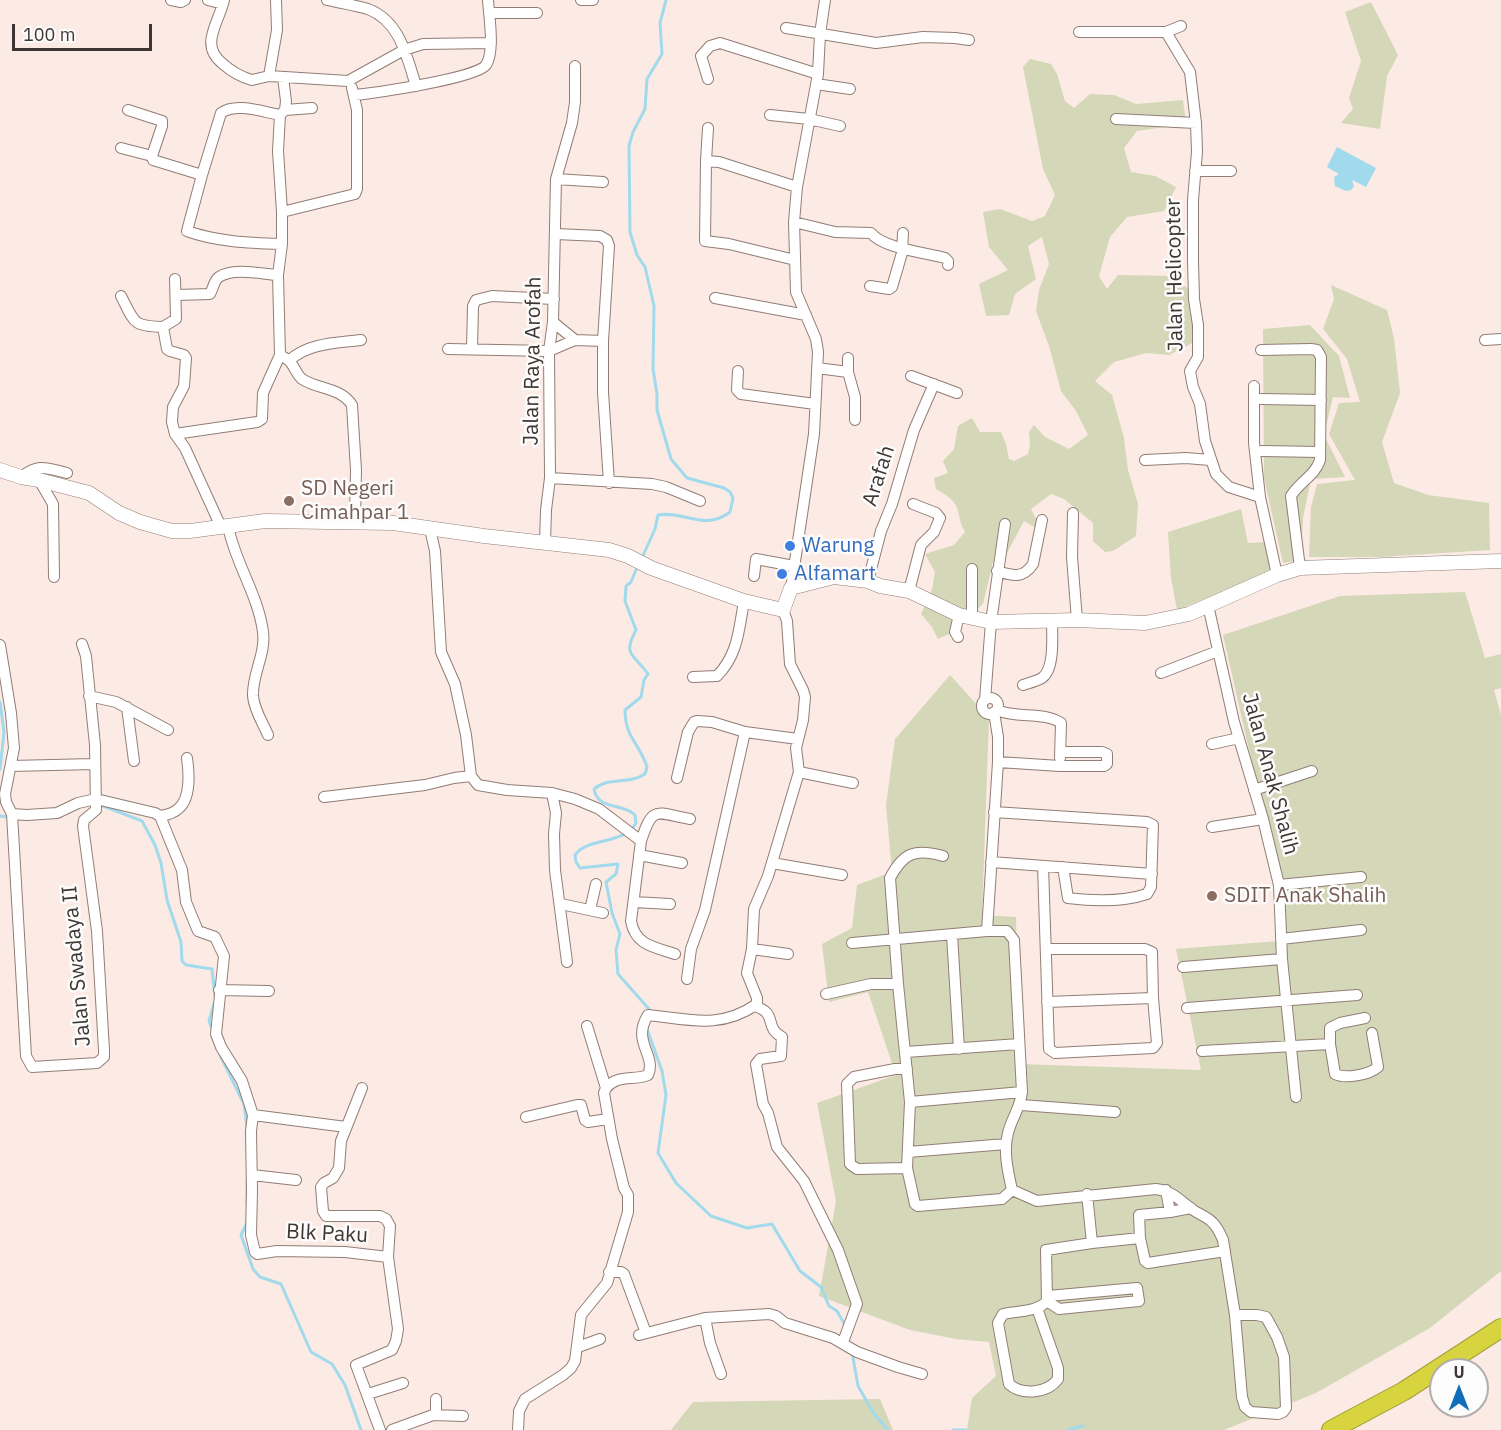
<!DOCTYPE html>
<style>
body{margin:0}
#map{position:relative;width:1501px;height:1430px;overflow:hidden;background:#fcebe4;font-family:"IBM Plex Sans",sans-serif}
canvas{display:block}
.north{position:absolute;left:1429px;top:1358px;width:60px;height:60px;box-sizing:border-box;background:#fcfcfc;border:2px solid #b0adac;border-radius:50%;rotate:0deg;font-size:16px;font-weight:700;line-height:24px;text-align:center;color:#3e3633}
.north::after{content:'';display:block;margin:auto;width:21px;height:27px;background:#0f6dba;clip-path:polygon(50% 0,100% 100%,50% 72%,0 100%)}
.scale{position:absolute;left:12px;top:24px;width:140px;height:27px;box-sizing:border-box;border:3px solid #3e3633;border-top:0;padding-left:8px;font-size:18px;line-height:21px;white-space:nowrap;color:#3e3633;-webkit-text-stroke:4px #fcfcfc;paint-order:stroke}
</style>
<div id="map">
<canvas width="1501" height="1430"></canvas>
<div class="north">U</div>
<div class="scale">100 m</div>
</div>
<script>
const ctx = document.querySelector('canvas').getContext('2d');
ctx.lineJoin = 'round';
function paint(path, color) { ctx.fillStyle = color; ctx.fill(path, 'evenodd'); }
function stroke(path, color, width, dash) { ctx.strokeStyle = color; ctx.lineWidth = width; ctx.lineCap = dash ? 'butt' : 'round'; ctx.setLineDash(dash || []); ctx.stroke(path); }
function write(font, color, halo, rows, align = 'center') {
  ctx.font = font + ' "IBM Plex Sans",sans-serif'; ctx.lineWidth = 5; ctx.setLineDash([]); ctx.textBaseline = 'middle'; ctx.strokeStyle = halo; ctx.fillStyle = color; for (const [text, x, y, turn = 0] of rows) {
    ctx.save(); ctx.translate(x, y); ctx.rotate((+turn || 0) * Math.PI / 180); ctx.textAlign = isNaN(turn) ? turn : align; if (halo) ctx.strokeText(text, 0, 0); ctx.fillText(text, 0, 0); ctx.restore();
  }
}
paint(new Path2D(`
 M1371 2 1398 55 1387 76 1380 129 1341 123 1353 109 1349 98 1361 61 1345 12Z
 M1030 59 1051 64 1057 74 1065 101 1074 108 1090 94 1114 95 1136 104 1183 100 1186 124 1137 131 1124 148 1131 172 1155 176 1176 187 1164 211 1127 217 1110 237 1099 276 1107 289 1118 275 1172 276 1198 297 1200 339 1169 355 1146 353 1114 362 1095 381 1112 395 1124 438 1128 470 1138 504 1136 536 1113 551 1105 552 1093 541V523L1064 499 1051 494 1031 509 1043 532 1024 521 1006 555 993 562 983 604 951 633 938 639 932 627 921 614 932 590 935 572 925 554 954 545 965 532C960 524 960 517 957 508 954 499 944 494 936 489L934 478 948 473 943 461 954 449 958 426 972 418 980 432H1001L1006 444 1009 459 1014 461 1028 454 1030 444 1029 432 1034 425 1045 437 1069 449 1088 435 1076 411 1061 391 1049 346 1036 311 1039 290 1049 264 1042 237 1028 246 1036 279 1015 294 1009 315 986 316 979 284 1008 270 989 247 983 212 1000 209 1032 221 1045 216 1055 195 1043 169 1023 67Z
 M1331 285 1387 310 1394 338 1400 393 1382 442 1394 483 1428 495 1489 503 1490 550 1380 557H1309L1311 507 1317 484 1355 480 1329 434 1339 403 1360 402 1347 359 1323 329 1334 299Z
 M1310 325 1339 356 1350 398 1333 397 1324 435 1345 477 1311 479 1303 518 1301 560 1283 563 1264 478 1263 329Z
 M1241 509 1248 543 1266 542 1273 572 1177 610 1171 578 1168 532Z
 M1465 592 1485 658 1501 654V688L1494 690 1501 715V1271L1430 1328 1316 1393 1224 1430H967L972 1398 996 1376 989 1342 956 1339 910 1330 819 1296 836 1201 817 1103 896 1075 868 992 829 1002 822 944 852 928 857 885 892 872 886 805 895 739 950 675 989 718 982 915 1016 917 1019 1064 1201 1070 1176 949 1278 941 1285 909 1223 635 1340 596Z
 M880 1399 893 1430H671L693 1402Z`), '#d4d7b8');
paint(new Path2D(`
 M1337 147 1376 168 1366 187 1352 180 1354 186 1351 190 1346 191 1335 186 1334 177 1339 174 1327 167Z`), '#a1daec');
stroke(new Path2D(`
 M641 560 655 529 658 515C684 510 704 532 730 512L733 498 730 492 724 488 687 478 671 459 657 410V394L653 369 654 306 645 267 637 255 630 232 629 146 633 132 645 109 647 79 662 54 660 23 666 0
 M638 565 631 582 626 586 625 601 636 630C622 656 634 654 648 674L644 680 641 697 625 710C625 738 640 744 647 767L645 774C629 785 609 776 594 789 598 811 622 802 635 815L636 823C623 846 589 836 575 855L576 862 580 868 618 864 616 874 606 882 612 913 620 934 616 950 618 974 649 1009V1012
 M0 702 4 732 0 769
 M98 804 142 821 155 845 161 863 167 900 181 942 182 961 186 965 212 969 215 997
 M0 816 9 817
 M212 1029 209 1021 214 1004
 M647 1029 662 1071 666 1095 658 1153 676 1183 711 1216 747 1228 772 1224 800 1271 821 1287 829 1306 837 1311 845 1325
 M220 1055 244 1104 247 1127
 M247 1205V1181
 M247 1223 241 1235 253 1269 260 1277 281 1284 311 1352 332 1364 345 1385 361 1430
 M852 1352 858 1386 874 1414 888 1430
 M953 1430H966
 M1068 1430 1083 1426`), '#a1daec', 3);
const street = new Path2D(`
 M171 0 181 2 185 0
 M208 0 223 4
 M224 0C218 25 199 45 223 64 231 71 241 77 252 80L269 76 348 81 404 50 423 44 491 43
 M327 0C340 3 355 5 368 9 400 21 407 57 416 86
 M581 0H593
 M489 13H537
 M786 28 876 43 923 37 955 38 969 40
 M1079 32H1166L1190 72 1196 123 1197 152 1193 200V261L1194 299 1198 325V357L1190 371 1193 387 1200 404 1205 441 1216 474 1229 487 1260 497 1277 575
 M1166 32 1181 26
 M269 76 277 30 276 0
 M283 77 286 101 285 110 280 115 278 151 282 212V244L278 275 280 355C284 358 289 359 291 363 295 368 297 375 302 379 319 390 340 387 352 405L356 470 355 522
 M708 79 701 56 710 46 720 43 818 74
 M816 84 850 89
 M355 95C375 93 477 78 486 65 495 51 489 16 488 0
 M128 110 162 121V126L152 156 153 160 202 175 221 113C236 102 263 112 280 115
 M285 110 312 108
 M770 115 809 119 840 126
 M1116 119 1196 123
 M708 128 706 161 719 162 797 187
 M121 148 152 156
 M706 161 705 241 729 244 795 260
 M1195 171H1231
 M202 175 187 231C217 242 251 243 282 244
 M556 179 603 182
 M282 212 355 194 357 189V110L352 88
 M794 222 835 232 871 233C882 248 927 253 945 258L948 261V265
 M556 234 600 236 607 240 609 246 603 341V392L609 483
 M175 279 176 319 163 327 167 349 170 351 184 355 186 358 184 386 173 407 172 422 175 434 185 448 221 527
 M870 286 889 289 892 287 902 253 903 233
 M176 295 210 294C213 289 214 280 219 277 233 267 262 274 278 275
 M121 296C135 323 132 326 163 327
 M715 298 806 315
 M553 322 575 340
 M1485 340 1501 339
 M448 349 549 351 575 340 603 341
 M472 349 473 306 476 300 492 296 554 299
 M1261 350 1311 349 1317 350 1321 357 1320 460C1315 476 1299 482 1291 496L1300 568
 M290 360C308 343 337 343 361 340
 M817 368 848 372V358
 M738 371 737 390 741 394 815 404
 M848 372 855 397V420
 M911 376 957 393
 M1254 386V443L1260 497
 M1261 399 1321 400
 M175 434 257 422 262 419 263 393 280 355
 M1262 451 1320 452
 M1145 460 1186 458 1210 460
 M21 477C39 463 46 468 67 473
 M550 478 652 484 666 487 700 501
 M39 480 53 504 54 577
 M1073 513 1072 557 1077 620
 M228 526C235 563 258 594 263 632 266 654 252 674 253 696 254 710 263 723 268 735
 M545 543 546 510 550 478 549 351 553 322 556 179 572 123 575 102V66
 M972 569V618
 M997 571C1013 576 1023 579 1033 564L1042 520
 M754 576 756 559 794 566
 M868 581 881 531 892 504 914 430 934 384
 M791 588 814 434 818 352 816 339 796 292 794 222 797 187 818 74 820 34 825 0
 M909 591 921 545 934 532 940 518 936 513 913 504
 M1208 605 1234 722 1263 819 1279 885 1282 959 1296 1097
 M958 637 955 632 959 615
 M0 645 11 713 14 748 5 794 6 802 12 814
 M1161 673 1218 651
 M693 677 717 676C738 655 739 629 744 601
 M1023 685C1029 683 1037 681 1042 678 1055 669 1052 636 1052 621
 M89 696 116 702 168 730
 M982 706a8 8 0 1 1 16 0a8 8 0 1 1-16 0Z
 M985 700 991 622 1005 524
 M127 707 134 761
 M997 710C1017 719 1043 711 1061 723L1060 758
 M1212 744 1239 738
 M998 762 1060 766H1104L1107 764V754L1102 752H1061
 M11 766 94 764
 M799 772 853 783
 M471 776 478 785 507 790 552 793 556 813 554 834 555 870 567 962
 M677 778 688 732 694 722 697 721 712 722 745 732 798 739
 M1254 790 1312 771
 M552 793 575 799 599 809 641 841 631 921C635 945 654 947 675 954
 M324 797 425 785 454 778 471 776 466 735 455 684 441 652 435 551 430 529
 M994 812 1147 822 1153 825 1151 887 1147 894C1123 902 1092 901 1068 898L1063 867
 M12 814 27 815 57 813 78 803 96 799 155 813 160 816 182 870 186 902 198 931 215 937 224 956 216 1034 221 1047 242 1081 253 1115 251 1131 252 1191 251 1235 255 1252 257 1254 277 1251 345 1252 388 1257
 M12 814 26 1056 32 1067 97 1063 104 1057V1050L97 931 83 826 84 820 96 810 95 745 86 656 82 644
 M160 816C166 815 173 814 178 809 191 799 189 772 187 758
 M1212 827 1263 819
 M641 841C653 804 656 813 690 819
 M639 855 682 863
 M943 856C915 848 903 853 890 878L898 984 910 1102 907 1168 915 1204 918 1206 1002 1199 1012 1190 1037 1201 1156 1189C1173 1191 1180 1201 1193 1210 1199 1214 1208 1217 1213 1223 1218 1228 1220 1233 1223 1240L1235 1315 1242 1397 1245 1407 1251 1412 1278 1414 1283 1412 1286 1408 1284 1357 1277 1337 1266 1317 1257 1315H1235
 M991 862 1152 874
 M772 863 842 875
 M1043 866 1049 1049 1055 1053 1153 1048 1157 1043 1153 998 1152 952 1145 949H1046
 M1279 885 1361 877
 M634 902 670 904
 M561 904 603 913
 M590 910 596 884
 M987 931H1007L1014 940 1022 1092C1020 1109 1012 1117 1008 1133 1003 1151 1008 1172 1012 1190
 M952 935 959 1049
 M1281 939 1361 930
 M852 943 987 931 998 762V737L994 712
 M752 949 788 954
 M1183 967 1282 959
 M687 979 691 949 705 910 745 732
 M219 990 269 991
 M826 994 871 984H898
 M1047 1002 1153 998
 M754 1006C779 1013 763 1027 782 1037L781 1056 760 1059 756 1064 763 1104 768 1113 777 1147 804 1181 838 1250 857 1304 843 1342
 M1187 1008 1357 995
 M1365 1018 1340 1023 1330 1028V1044L1335 1074C1345 1079 1369 1075 1378 1067L1372 1033
 M1202 1051 1330 1044
 M906 1052 1019 1044
 M362 1088 341 1141 339 1168 333 1178 324 1183 321 1187 323 1211 326 1216H380L386 1219 390 1226 388 1257 398 1329 396 1341 392 1350 356 1365 380 1430
 M606 1088C618 1074 633 1081 648 1075 657 1055 631 1042 648 1015 688 1019 720 1030 757 1004V998L747 973 752 949 754 909 768 876 799 772 796 748 803 720 805 697 803 690 790 664 787 621 783 610
 M910 1102 1022 1092
 M1021 1105 1115 1112
 M253 1115 346 1127
 M526 1117 577 1105H581L585 1120 588 1122 608 1119
 M908 1152 1006 1144
 M907 1168 857 1169 850 1164 847 1084 854 1077 895 1069H907
 M252 1175 296 1180
 M1166 1190 1170 1212 1191 1208
 M1087 1194 1092 1243 1140 1238
 M1170 1212 1139 1215 1140 1238 1145 1261 1148 1263 1225 1251
 M609 1272H621L624 1274 646 1333
 M1047 1301 1059 1309 1139 1301 1137 1288 1048 1296
 M1037 1308 1058 1368V1379C1048 1393 1022 1396 1009 1384L998 1323 1003 1314C1016 1311 1038 1312 1047 1301L1046 1250 1092 1243
 M705 1318 710 1343 721 1374
 M639 1335 705 1318 769 1314 776 1316 785 1323 833 1338 857 1352 898 1367 922 1374
 M578 1347 600 1339
 M368 1394 403 1383
 M436 1414V1399
 M392 1430 433 1415 463 1416
 M518 1430 519 1411 525 1399 563 1375 571 1368 575 1361 581 1315 607 1283 628 1212V1195L624 1188 612 1139 604 1093 606 1088 587 1026`);
const secondary = new Path2D(`
 M0 470 21 477 39 480 89 493 119 513 140 522 172 531H190L265 521 393 523 484 536 609 550 628 556 651 568 744 601 783 610 791 588 834 577 868 581 880 586 909 591 959 615 991 622 1077 620 1145 623 1189 614 1277 575 1300 568 1501 561`);
const highway = new Path2D(`
 M1331 1430 1404 1391 1501 1328`);
stroke(street, '#917d75', 12);
stroke(secondary, '#917d75', 15);
stroke(highway, '#a19d3b', 20);
stroke(street, '#fff', 10);
stroke(secondary, '#fff', 14);
stroke(highway, '#d7d43f', 18);
for (const [x, y, r, color] of [
 [289,501,6,"#8d6e63"],
 [790,546,6,"#3f7fe0"],
 [782,574,6,"#3f7fe0"],
 [1212,896,6,"#8d6e63"]
]) { const dot = new Path2D(); dot.arc(x, y, r, 0, 2 * Math.PI); ctx.fillStyle = color; ctx.fill(dot); stroke(dot, '#fcfcfc', 2); }
write('21px', '#3e3633', '#fcfcfc', [
 ["Jalan Helicopter",1175,275,-91],
 ["Jalan Raya Arofah",533,361,-89],
 ["Arafah",879,476,-72],
 ["Jalan Anak Shalih",1270,774,75],
 ["Jalan Swadaya II",77,966,-95],
 ["Blk Paku",327,1234,3]
]);
write('21px', '#785e54', '#fcfcfc', [
 ["SD Negeri",301,489],
 ["Cimahpar 1",301,513],
 ["SDIT Anak Shalih",1224,896]
], 'left');
write('21px', '#366cbe', '#fcfcfc', [
 ["Warung",802,546],
 ["Alfamart",794,574]
], 'left');
</script>
